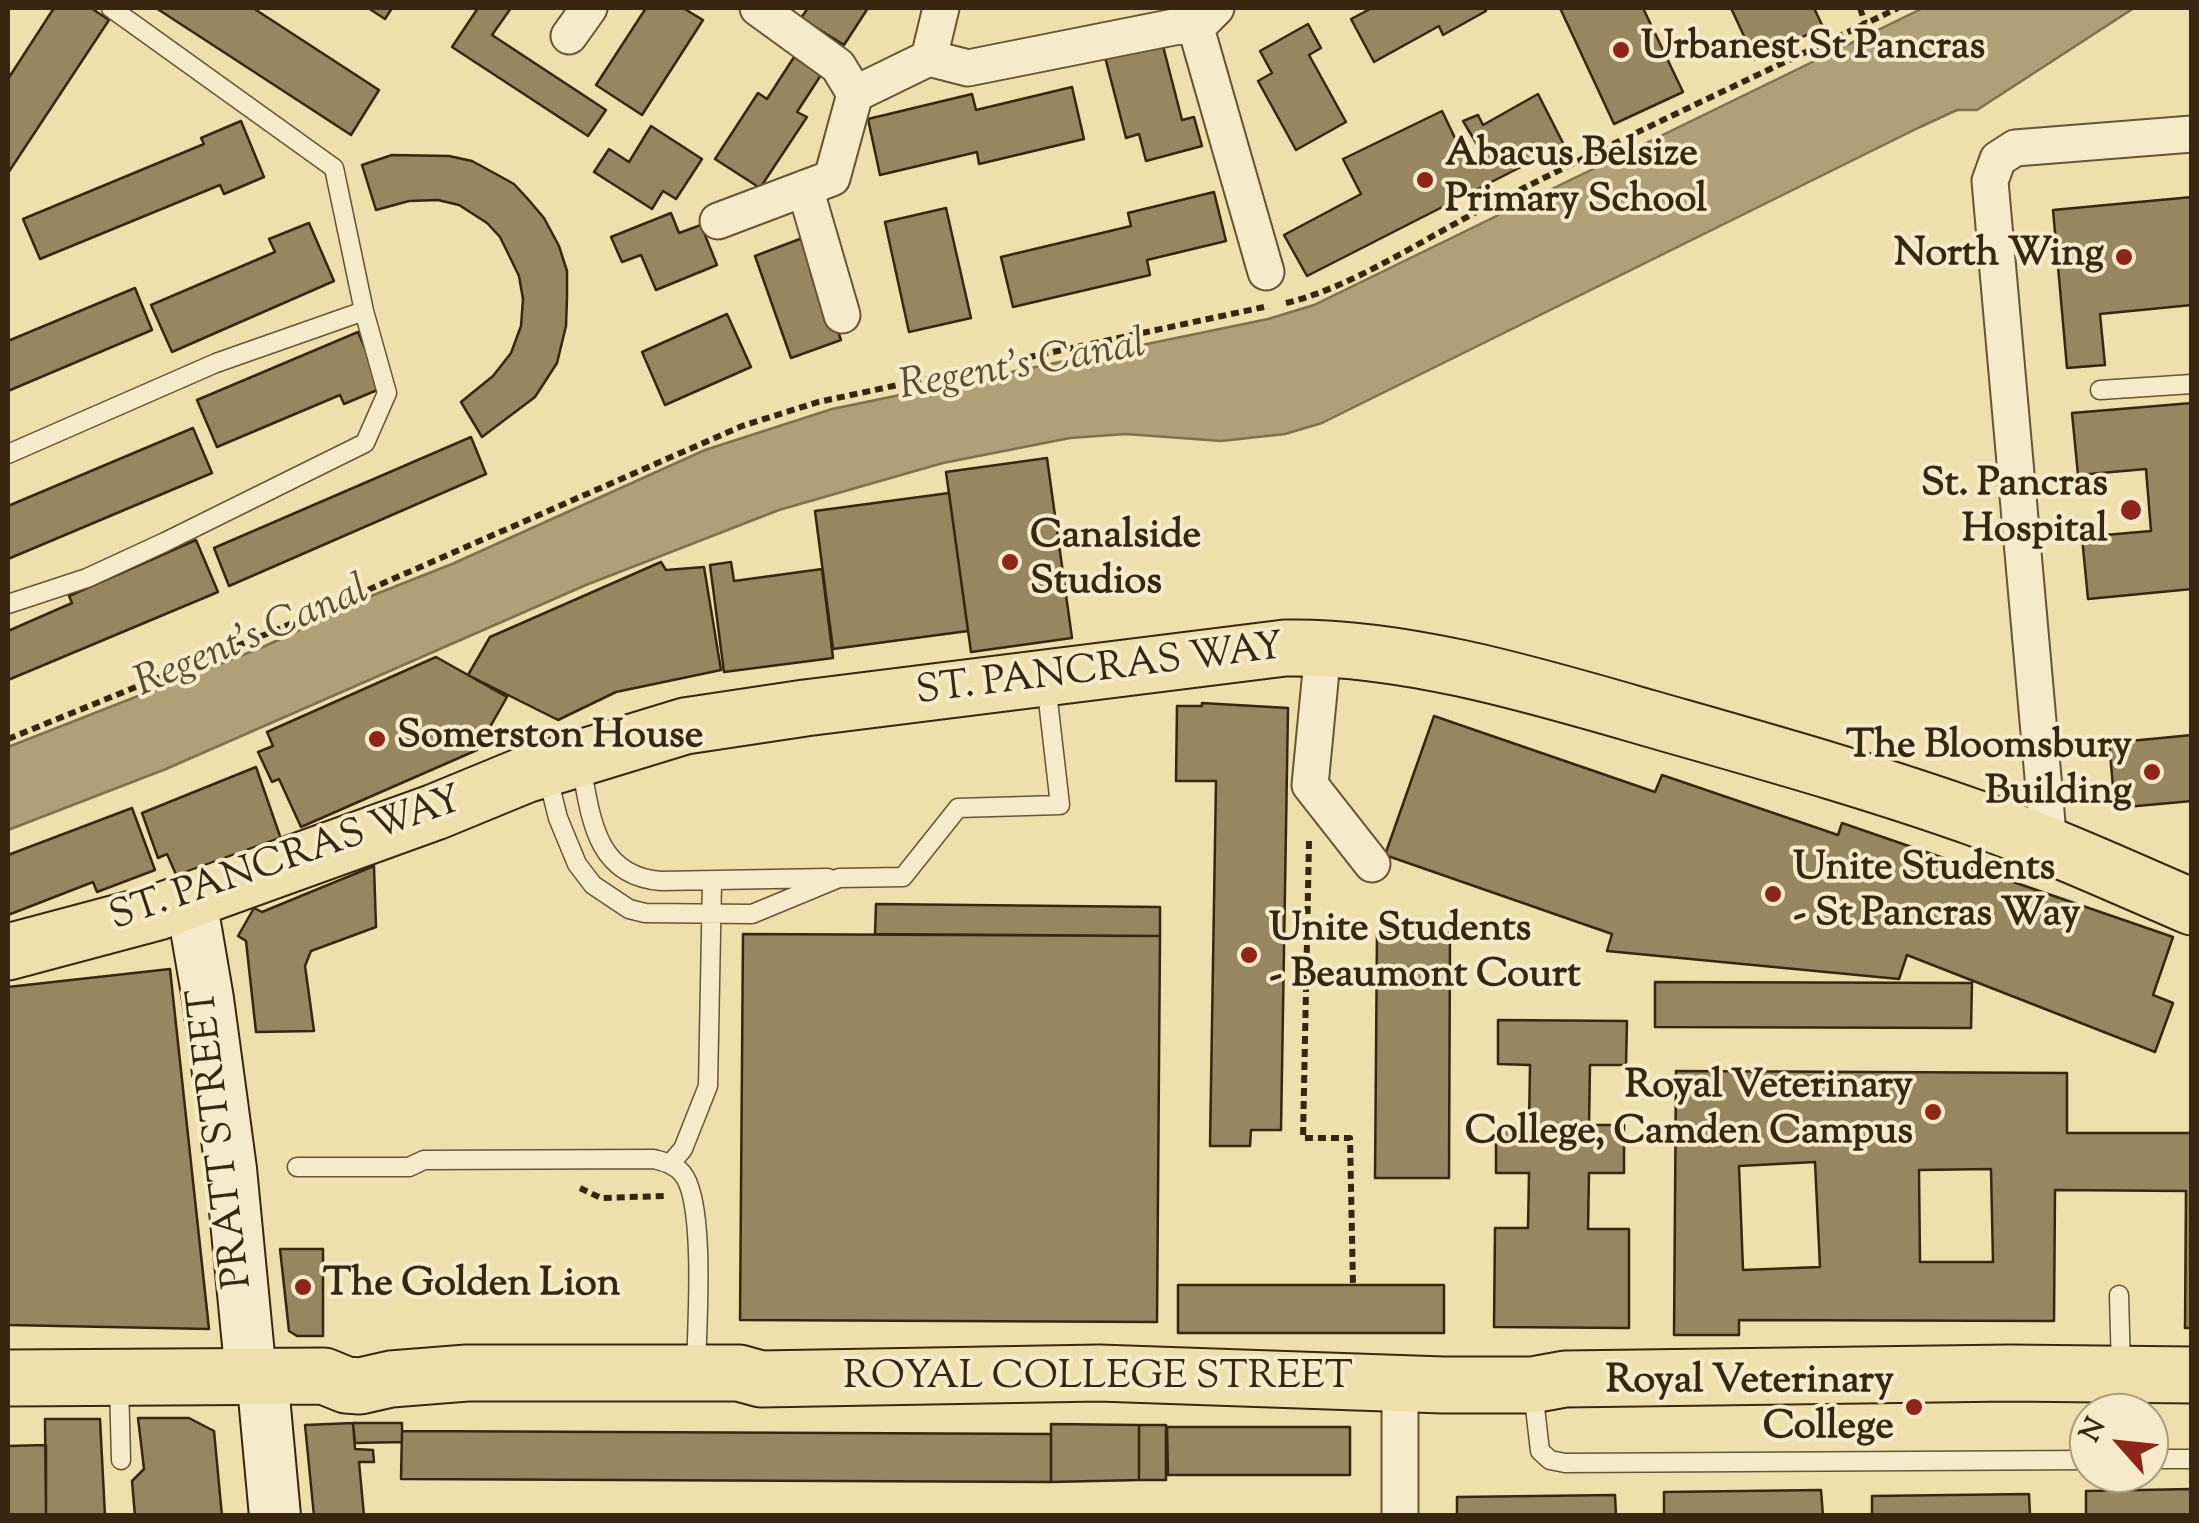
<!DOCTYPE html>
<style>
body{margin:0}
#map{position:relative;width:2199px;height:1523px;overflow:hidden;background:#efdfac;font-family:"Sorts Mill Goudy",serif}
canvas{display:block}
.frame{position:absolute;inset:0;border:10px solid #392610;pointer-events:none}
.north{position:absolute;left:2069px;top:1393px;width:100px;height:100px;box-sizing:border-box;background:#f5eac9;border:2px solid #aa9c7f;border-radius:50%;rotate:297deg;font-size:28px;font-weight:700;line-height:40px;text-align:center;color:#392610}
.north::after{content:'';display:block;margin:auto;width:35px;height:45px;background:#8f2418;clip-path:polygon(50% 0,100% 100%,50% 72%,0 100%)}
</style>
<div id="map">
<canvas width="2199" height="1523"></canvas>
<div class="frame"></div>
<div class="north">N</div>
</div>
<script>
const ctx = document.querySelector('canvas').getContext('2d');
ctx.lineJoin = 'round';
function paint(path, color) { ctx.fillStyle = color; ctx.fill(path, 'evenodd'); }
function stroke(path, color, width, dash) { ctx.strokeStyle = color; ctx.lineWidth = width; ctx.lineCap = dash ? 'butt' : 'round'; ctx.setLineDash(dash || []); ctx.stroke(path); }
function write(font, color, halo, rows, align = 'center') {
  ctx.font = font + ' "Sorts Mill Goudy",serif'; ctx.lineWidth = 8; ctx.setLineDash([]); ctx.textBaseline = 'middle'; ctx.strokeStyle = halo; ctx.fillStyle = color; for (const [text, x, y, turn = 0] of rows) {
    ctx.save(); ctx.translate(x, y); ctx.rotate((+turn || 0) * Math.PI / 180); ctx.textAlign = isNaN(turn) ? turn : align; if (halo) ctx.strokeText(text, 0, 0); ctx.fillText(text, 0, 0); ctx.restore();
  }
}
const water = new Path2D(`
 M1923 8H2134L1977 110H1957L1920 127 1322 423 1285 434 1221 441 1126 434 1070 438 943 463 779 510 586 585 166 769 8 830V747L263 647 371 596 452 564 705 450 832 409 1268 319 1314 305Z`);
paint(water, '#b1a077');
stroke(water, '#816f4e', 2.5);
const building = new Path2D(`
 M54 8H91L109 20 8 173V79Z
 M156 8H253L379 90 351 135Z
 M368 8H392L385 19Z
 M478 8H511L492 35 606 110 588 136 452 47Z
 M646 8H683L703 20 642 115 596 85Z
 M808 8H868L844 45 801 18Z
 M1372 8H1484L1486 11 1443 35 1439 26 1374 62 1351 19Z
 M1560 8H1643L1683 92 1614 124Z
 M1731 8H1814L1823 27 1755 60Z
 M1308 24 1321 48 1309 55 1346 122 1296 150 1258 81 1272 73 1260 51Z
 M1162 42 1182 120 1194 117 1202 146 1146 161 1139 134 1126 138 1105 57Z
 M794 57 821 75 797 112 807 117 760 188 715 159 758 93 767 99Z
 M1072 87 1084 139 979 164 977 152 880 175 868 119 972 94 976 110Z
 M1538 94 1564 145 1307 276 1284 235 1361 194 1343 159 1442 111 1468 165 1484 156 1463 121 1478 115 1483 125Z
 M241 121 264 177 224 194 220 185 40 259 23 219 204 144 201 138Z
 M651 126 702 159 676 199 663 191 652 209 594 172 609 149 629 162Z
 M392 155 449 156 472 161 496 174 514 184 527 198 544 218 559 246 567 271V298L566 326 557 363 535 397 482 437 461 402 493 376 511 353 521 326 523 299 519 276 500 237 487 223 459 205 438 200 409 201 376 210 362 165Z
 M1214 192 1226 241 1147 260 1150 275 1013 307 1001 257 1131 226 1128 213Z
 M2192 197V305L2100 314 2105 365 2067 368 2053 210Z
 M946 208 971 318 909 332 885 222Z
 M671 213 679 233 701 225 717 265 656 290 641 255 622 262 611 237Z
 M309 223 334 281 172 352 151 305 275 252 269 239Z
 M805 237 841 340 791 358 755 256Z
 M135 288 152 330 8 391V341Z
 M727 314 751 367 665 405 642 352Z
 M358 332 382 388 344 404 340 395 217 447 197 400Z
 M2192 403V589L2088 599 2082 537 2151 531 2146 469 2078 475 2072 413Z
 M193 428 212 473 8 559V506Z
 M471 437 486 474 229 586 214 548Z
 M1047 458 1072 638 971 652 946 472Z
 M949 493 968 631 833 649 815 511Z
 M196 540 218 592 8 680V631L72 603 69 596Z
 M661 562 666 570 704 567 721 670 616 692 558 720 468 675 490 637Z
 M731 562 734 581 822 569 833 658 724 672 710 565Z
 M436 657 507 697 477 750 301 827 279 779 272 782 258 752 273 746 267 732Z
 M1202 703 1288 708 1281 1130H1251L1250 1146H1210L1216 781H1176L1177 706H1202Z
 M1434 716 1655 792 1662 775 1838 835 1842 823 2173 937 2153 995 2173 1003 2155 1052 1907 955 1899 979 1607 951 1612 934 1385 855Z
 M2192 735V801L2115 808 2109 743Z
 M256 767 281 839 178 879 167 854 158 858 142 813Z
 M132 808 155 870 97 892 93 882 8 915V855Z
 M374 866 376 927 311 951 305 966 314 1031 256 1032 246 941 238 936 254 908 262 912Z
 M876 904 1160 907V936L875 934Z
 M1377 933H1450L1449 1178H1375Z
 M743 934 1160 936 1157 1322 740 1320Z
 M170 969 209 1329 8 1325V987Z
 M1655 982 1972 983 1971 1028 1655 1027Z
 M1498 1020 1627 1021 1626 1065H1590L1589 1125H1624V1173H1589L1588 1229H1629V1328L1494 1327 1495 1228H1528L1529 1173H1496V1125H1529L1530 1065 1498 1064Z
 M1676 1071 2067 1073V1133H2192V1328H2185L2186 1191 2055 1190 2054 1321 1739 1320V1335H1674ZM1815 1162 1820 1267 1743 1270 1739 1166ZM1991 1169 1993 1262H1920L1919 1170Z
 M280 1249H323V1336H297L289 1331Z
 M1178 1285H1444V1333H1178Z
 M138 1418H189L214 1431 222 1516H135L132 1481 144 1469Z
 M45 1419H100L105 1516H46Z
 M353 1423 355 1449 373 1450 374 1462H359L364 1516H314L305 1425Z
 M353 1423H402V1442L355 1443Z
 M1051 1424 1139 1425V1480L1051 1482Z
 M1139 1425H1166V1480H1139Z
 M1167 1427H1350V1475H1168Z
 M402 1431 1051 1434V1482L401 1479Z
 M46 1445V1516H8V1446Z
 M2192 1489V1516H2086V1491Z
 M1821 1490 1823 1516H1664V1492Z
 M2029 1494 2030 1516H1872V1496Z
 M1615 1495 1616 1516H1457V1497Z`);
paint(building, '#988661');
stroke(building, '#392610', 2.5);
const lane = new Path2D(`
 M2100 390 2192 384
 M8 454 216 363 364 311
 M8 604 87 578 165 542 365 443 387 393 364 311 334 168 111 8
 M581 765C591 819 596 876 661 881L828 878
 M547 774 558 818 577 864 593 885 629 909 645 913 752 914 839 878 903 877 958 808 1060 805 1046 683
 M670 1164 683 1149 708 1086 712 881
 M297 1167H409L424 1160 654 1159C664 1162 674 1164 682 1173 706 1200 697 1327 696 1367
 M2119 1295 2121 1370
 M119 1383 121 1460
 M1533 1390 1540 1451 1550 1460 1565 1463 2089 1460
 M2149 1459H2192`);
const street = new Path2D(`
 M758 8 838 66 855 94
 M1196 28 1266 272
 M569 36 589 8
 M929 58 968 68 1179 26 1196 28 1216 8
 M805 188 842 315
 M718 221 832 178 855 94 929 58 941 8
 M1323 650 1310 785 1372 864
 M2049 845 1990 181 1998 159 2015 148 2192 134
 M1400 1385V1516`);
const secondary = new Path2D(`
 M191 900 208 999 231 1169 251 1376
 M262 1375 275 1516`);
const primary = new Path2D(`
 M8 952 158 912 435 812 525 775 685 726 805 708 1285 648C1404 646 1534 685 1648 718 1760 750 1872 781 1981 820 2053 845 2122 877 2192 907
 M8 1378 324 1376 346 1385 360 1386 391 1379 467 1373H739L761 1379 1099 1373 1443 1385H1532L1565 1379 2010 1373 2192 1375`);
stroke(lane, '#665437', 21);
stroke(street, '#665437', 39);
stroke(secondary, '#392610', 54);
stroke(primary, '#392610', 59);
stroke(new Path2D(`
 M1860 8 1865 23
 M1286 303C1354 287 1428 236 1492 204 1626 136 1763 73 1898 8
 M8 739 281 628 742 426 818 402 1264 307
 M1309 841 1303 1138H1350L1353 1285
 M580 1188 601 1198 665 1196`), '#392610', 6, [8, 5]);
stroke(lane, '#f5eac9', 18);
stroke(street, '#f5eac9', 35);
stroke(secondary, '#f5eac9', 50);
stroke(primary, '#efdfac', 55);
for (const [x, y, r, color] of [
 [1621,50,10,"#8f2418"],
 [1425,180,10,"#8f2418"],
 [2124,257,10,"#8f2418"],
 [2131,510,12,"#8f2418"],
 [1010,562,10,"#8f2418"],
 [377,739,10,"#8f2418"],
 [2152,772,10,"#8f2418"],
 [1773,894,10,"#8f2418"],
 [1249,955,10,"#8f2418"],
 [1933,1112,10,"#8f2418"],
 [303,1287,10,"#8f2418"],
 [1914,1407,10,"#8f2418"]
]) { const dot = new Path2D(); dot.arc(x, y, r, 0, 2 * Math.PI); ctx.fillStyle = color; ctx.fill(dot); stroke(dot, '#f5eac9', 4); }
write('bold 40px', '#392610', '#f5eac9', [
 ["Urbanest St Pancras",1641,50],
 ["Abacus Belsize",1445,157],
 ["Primary School",1445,203],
 ["North Wing",2104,257,"right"],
 ["St. Pancras",2108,487,"right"],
 ["Hospital",2108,533,"right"],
 ["Canalside",1030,539],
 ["Studios",1030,585],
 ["Somerston House",397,739],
 ["The Bloomsbury",2132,749,"right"],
 ["Building",2132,795,"right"],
 ["Unite Students",1793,871],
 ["- St Pancras Way",1793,917],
 ["Unite Students",1269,932],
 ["- Beaumont Court",1269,978],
 ["Royal Veterinary",1913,1089,"right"],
 ["College, Camden Campus",1913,1135,"right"],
 ["The Golden Lion",323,1287],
 ["Royal Veterinary",1894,1384,"right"],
 ["College",1894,1430,"right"]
], 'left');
write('40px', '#392610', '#f5eac9', [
 ["ST. PANCRAS WAY",1100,673,-7],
 ["ST. PANCRAS WAY",287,862,-19],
 ["PRATT STREET",224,1138,-97],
 ["ROYAL COLLEGE STREET",1098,1380]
]);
write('italic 42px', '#5d4b2f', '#f5eac9', [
 ["Regent's Canal",1023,369,-10],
 ["Regent's Canal",253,640,-23]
]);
</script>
